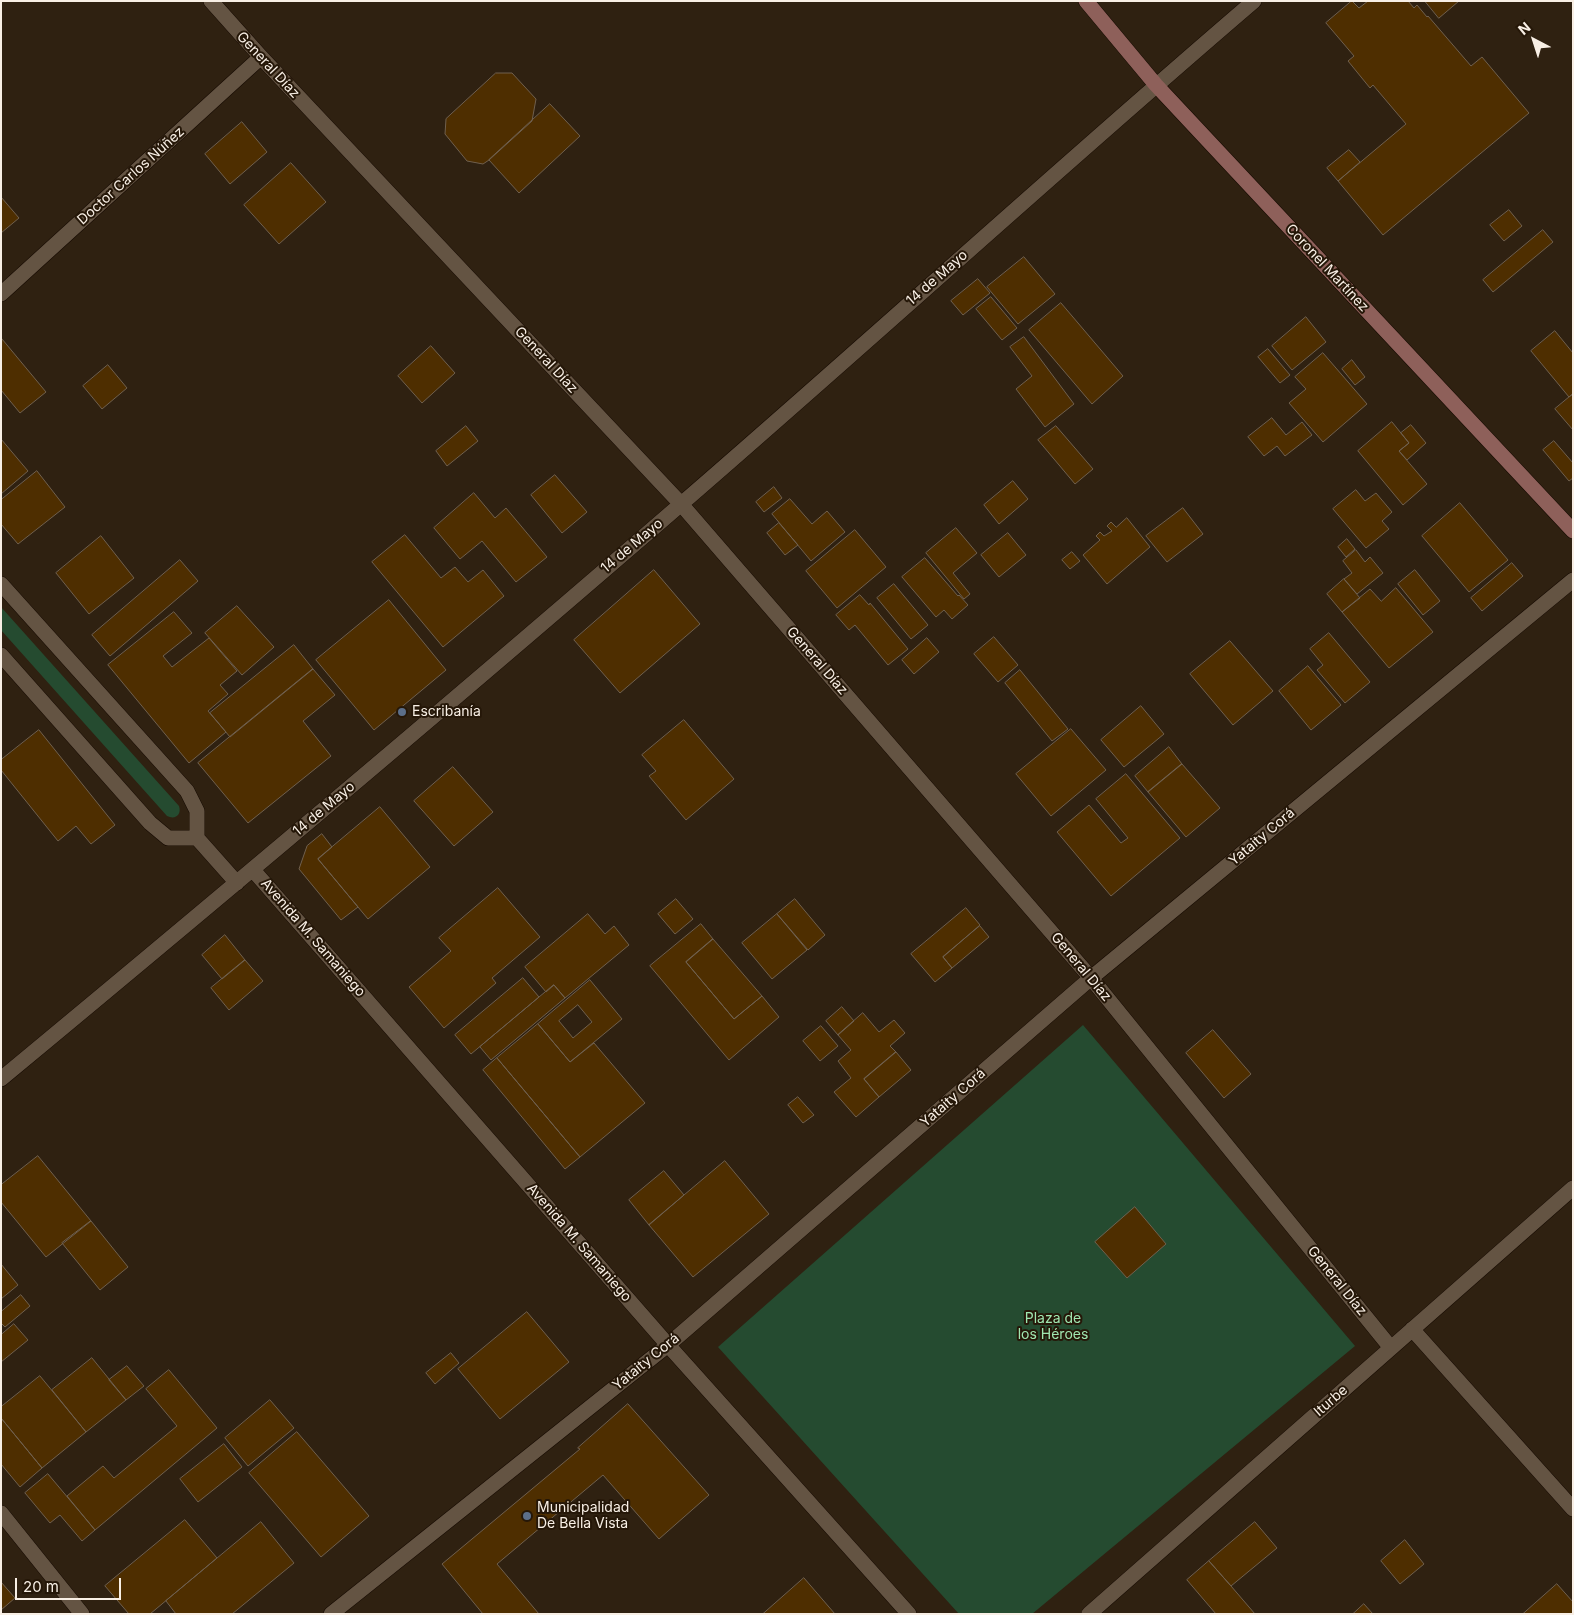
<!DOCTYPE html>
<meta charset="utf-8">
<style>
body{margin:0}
#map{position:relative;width:1574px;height:1615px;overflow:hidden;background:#2f2111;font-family:Inter,sans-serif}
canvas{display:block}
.frame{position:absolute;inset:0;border:2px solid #f8efe5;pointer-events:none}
.north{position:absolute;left:1509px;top:15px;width:50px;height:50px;-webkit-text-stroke:4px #251708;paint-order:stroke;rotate:320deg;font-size:14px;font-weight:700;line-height:20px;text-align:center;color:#f8efe5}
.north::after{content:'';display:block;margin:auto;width:18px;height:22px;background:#f8efe5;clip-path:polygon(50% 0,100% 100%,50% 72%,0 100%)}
.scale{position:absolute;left:15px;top:1578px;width:106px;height:22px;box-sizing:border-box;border:2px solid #f8efe5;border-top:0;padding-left:6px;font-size:15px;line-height:18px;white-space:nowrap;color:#f8efe5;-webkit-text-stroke:4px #251708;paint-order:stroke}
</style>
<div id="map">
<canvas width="1574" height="1615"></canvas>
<div class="frame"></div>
<div class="north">N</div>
<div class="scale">20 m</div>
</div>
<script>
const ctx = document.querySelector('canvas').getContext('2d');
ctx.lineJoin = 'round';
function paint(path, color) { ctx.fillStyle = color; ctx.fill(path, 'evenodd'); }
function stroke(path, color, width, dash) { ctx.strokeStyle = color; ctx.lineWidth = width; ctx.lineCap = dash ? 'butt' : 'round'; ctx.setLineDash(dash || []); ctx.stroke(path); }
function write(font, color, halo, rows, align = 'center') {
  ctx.font = font + ' Inter,sans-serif'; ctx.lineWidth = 4; ctx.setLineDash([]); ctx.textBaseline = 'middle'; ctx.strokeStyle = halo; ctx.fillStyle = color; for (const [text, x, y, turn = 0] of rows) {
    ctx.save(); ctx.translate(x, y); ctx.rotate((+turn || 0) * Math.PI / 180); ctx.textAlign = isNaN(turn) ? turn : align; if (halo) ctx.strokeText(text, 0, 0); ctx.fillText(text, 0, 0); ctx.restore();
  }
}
paint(new Path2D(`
 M1 607 179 806C182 815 175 820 167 816L1 630Z
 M1083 1025 1355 1346 1032 1614H959L718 1347Z`), '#254b30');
const building = new Path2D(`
 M1352 1 1359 8 1368 1H1408L1414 8 1417 5 1427 17 1428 16 1471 66 1482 57 1529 113 1383 235 1338 181 1406 124 1373 85 1370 88 1348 61 1354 56 1326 23Z
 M1425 1H1459L1439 18Z
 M496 73H512L536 99 532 121 489 160 483 164 467 161 445 134 446 119Z
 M550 104 580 136 519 193 489 160Z
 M242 122 267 152 230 184 205 154Z
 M1349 150 1360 162 1338 181 1327 168Z
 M291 163 326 202 279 244 244 205Z
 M1 197 19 218 1 233Z
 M1509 210 1522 226 1504 241 1490 225Z
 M1543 230 1553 242 1493 292 1483 280Z
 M1024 257 1055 294 1018 324 987 287Z
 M978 279 990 293 963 315 951 301Z
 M991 297 1017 328 1002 340 976 309Z
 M1061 303 1123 376 1092 404 1029 330Z
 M1306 317 1326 342 1292 370 1272 346Z
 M1555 331 1573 353V394L1569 397 1531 351Z
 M1024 337 1074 404 1045 427 1016 389 1032 376 1010 347Z
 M2 339 46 392 20 413 1 390Z
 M431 346 455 373 422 403 398 376Z
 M1268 349 1290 375 1280 383 1258 357Z
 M1323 353 1367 404 1323 442 1289 403 1306 389 1295 377Z
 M1352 360 1365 377 1355 385 1342 369Z
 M108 365 127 388 102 409 83 386Z
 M1573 394V430L1555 409Z
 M1272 418 1286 435 1302 422 1312 435 1285 456 1277 446 1264 456 1248 437Z
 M1392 422 1409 443 1399 451 1427 484 1403 505 1358 451Z
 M1411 425 1426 443 1407 460 1399 451 1409 443 1401 433Z
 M466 426 478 441 447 466 436 451Z
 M1056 426 1093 469 1075 484 1038 440Z
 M1 439 28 471 1 494Z
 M1554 441 1573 463V478L1569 481 1543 450Z
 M37 471 65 507 18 544 1 524V500Z
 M555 475 587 512 562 533 531 495Z
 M1013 481 1028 499 999 524 984 505Z
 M774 487 782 498 764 512 756 502Z
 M1356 490 1365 501 1376 493 1392 512 1382 521 1389 529 1366 548 1333 509Z
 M474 493 495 518 506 508 547 557 516 582 482 541 460 559 434 528Z
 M790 499 812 524 827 511 845 532 811 561 772 514Z
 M1460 503 1508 560 1469 592 1422 536Z
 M1183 508 1203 534 1167 562 1146 536Z
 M1127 518 1150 547 1107 584 1083 555 1100 540 1096 536 1100 532 1104 536 1112 531 1107 526 1111 522 1116 527Z
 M779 523 798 545 785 555 767 533Z
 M956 528 977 553 953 573 970 594 964 599 926 553Z
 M855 530 886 567 837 608 806 571Z
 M1008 533 1026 555 999 577 981 555Z
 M405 535 441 578 455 567 468 582 483 570 504 596 443 647 372 562Z
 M101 536 134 578 89 614 56 573Z
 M1347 539 1355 549 1346 557 1338 547Z
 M1356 550 1365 562 1370 557 1383 573 1357 594 1344 579 1352 573 1343 561Z
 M1072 552 1080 561 1070 569 1062 560Z
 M925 558 958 596 959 595 968 605 952 619 944 610 936 617 902 577Z
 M180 560 198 581 110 656 92 635Z
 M1512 563 1523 576 1482 611 1471 598Z
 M654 570 700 624 620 693 574 640Z
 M1415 570 1440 601 1423 615 1398 584Z
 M1344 579 1360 598 1342 612 1327 594Z
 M894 584 928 625 911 639 877 598Z
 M1396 588 1433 632 1389 668 1342 612 1370 589 1381 601Z
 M860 595 869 605 870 603 908 649 888 665 855 625 849 630 836 615Z
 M389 600 446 670 374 730 316 660Z
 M237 606 274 647 242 675 205 633Z
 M174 612 192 633 163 656 172 667 209 638 237 671 220 685 228 694 208 711 226 732 189 763 108 665Z
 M1329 633 1370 682 1345 703 1317 670 1323 665 1310 649Z
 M994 637 1018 665 998 682 974 654Z
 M927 638 939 652 914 674 902 660Z
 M1230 641 1273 691 1233 725 1190 674Z
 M294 645 313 669 230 737 210 713Z
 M1308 666 1341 705 1311 730 1279 691Z
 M313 669 335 695 303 721 331 756 248 823 198 763Z
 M1020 670 1068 729 1052 741 1005 683Z
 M1141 706 1164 734 1124 767 1101 740Z
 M684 720 734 779 686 820 649 776 656 771 642 755Z
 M1071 729 1106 770 1051 816 1016 774Z
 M39 730 115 825 91 844 76 826 58 841 1 770V760Z
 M1169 747 1182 764 1148 792 1135 776Z
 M1182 764 1220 808 1186 837 1148 792Z
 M453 767 493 812 454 846 414 801Z
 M1126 774 1180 838 1111 896 1057 832 1089 805 1121 843 1128 838 1096 799Z
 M380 807 430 867 368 919 318 859Z
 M322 834 332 847 318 859 358 907 341 920 299 869 307 846Z
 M498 888 540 937 492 978 496 983 444 1028 409 987 451 951 439 938Z
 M676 899 693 919 675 934 658 914Z
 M795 899 825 935 808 950 777 914Z
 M966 908 980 925 943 957 952 968 935 982 911 954Z
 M588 914 605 934 614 926 629 945 565 998 554 985 546 992 525 967Z
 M777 914 807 950 772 979 742 943Z
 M701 924 713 939 686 962 734 1019 762 996 779 1017 729 1060 650 966Z
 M980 926 989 937 952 968 943 957Z
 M225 935 245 960 222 979 202 955Z
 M713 939 762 996 734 1019 686 962Z
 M245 960 263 981 229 1010 211 988Z
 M523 978 539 997 471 1054 455 1035Z
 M590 980 622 1019 570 1062 538 1024ZM578 1005 592 1022 573 1038 559 1021Z
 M554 985 565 998 491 1060 480 1047Z
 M842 1007 854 1021 838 1035 826 1021Z
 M863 1013 879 1032 894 1020 905 1033 890 1046 896 1052 864 1079 879 1097 856 1117 834 1092 851 1078 838 1061 851 1050 838 1035Z
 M538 1024 570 1062 594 1043 645 1103 580 1157 497 1058Z
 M821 1026 838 1046 820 1061 803 1041Z
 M1213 1030 1251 1074 1224 1098 1186 1053Z
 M896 1052 911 1070 879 1097 864 1079Z
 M497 1058 580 1157 565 1169 483 1070Z
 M798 1097 814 1115 803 1123 788 1105Z
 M38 1156 91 1221 46 1257 1 1202V1185Z
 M725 1161 769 1214 693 1277 649 1225Z
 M664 1171 684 1195 649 1225 629 1200Z
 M1135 1207 1166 1244 1127 1278 1095 1242Z
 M91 1221 128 1267 100 1290 62 1243Z
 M1 1264 18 1285 1 1299Z
 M21 1295 30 1306 5 1327 1 1323V1312Z
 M527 1312 569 1362 500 1419 458 1369Z
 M14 1324 28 1340 1 1362V1335Z
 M451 1353 459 1363 435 1384 426 1373Z
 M92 1358 126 1400 86 1432 52 1390Z
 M127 1366 144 1386 126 1400 109 1380Z
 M169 1370 217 1428 95 1530 67 1496 103 1466 114 1478 177 1426 146 1389Z
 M40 1376 86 1432 42 1468 1 1418V1407Z
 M270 1400 294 1428 248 1466 225 1438Z
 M628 1404 709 1495 659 1539 603 1475 497 1564 539 1614H483L442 1564 580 1449 578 1448Z
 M1 1418 42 1468 20 1487 1 1464Z
 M297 1432 369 1516 321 1557 249 1473Z
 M224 1444 242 1467 198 1502 180 1479Z
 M48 1474 95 1530 82 1541 60 1515 50 1523 25 1493Z
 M185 1520 217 1558 150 1614H129L105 1586Z
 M261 1522 294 1563 232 1614H176L166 1601Z
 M1255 1522 1277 1548 1231 1586 1209 1561Z
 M1405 1540 1424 1564 1400 1584 1381 1561Z
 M1209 1561 1231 1586 1255 1614H1216L1187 1580Z
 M804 1578 835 1614H763Z
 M1 1582 15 1598 1 1610Z
 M1557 1584 1573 1602V1614H1523Z
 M1364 1604 1373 1614H1353Z`);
paint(building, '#4e2e00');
stroke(building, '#70604e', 1);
const street = new Path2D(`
 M211 1 261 57 681 504 1091 978 1391 1348
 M1 294 261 57
 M1 584 187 791 197 811V838L237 883
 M1 655 150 823 168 838H197
 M253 870 668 1345 909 1614
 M1 1079C229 890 456 699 680 505 872 339 1060 167 1254 1
 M1412 1329 1573 1509
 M1 1513 82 1614
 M331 1614 668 1345 1091 978 1573 580
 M1089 1614 1573 1188`);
const secondary = new Path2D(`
 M1086 1 1156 85 1573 531`);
stroke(street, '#160a00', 16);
stroke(secondary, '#160a00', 16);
stroke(street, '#645443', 15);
stroke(secondary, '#8e605a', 15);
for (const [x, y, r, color] of [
 [402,712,5,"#5c6f8a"],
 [527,1516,5,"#5c6f8a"]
]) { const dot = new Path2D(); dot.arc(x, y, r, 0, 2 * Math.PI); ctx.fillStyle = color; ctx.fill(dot); stroke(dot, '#251708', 2); }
write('14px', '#f8efe5', '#251708', [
 ["General Díaz",268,65,47],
 ["Doctor Carlos Núñez",131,176,-42],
 ["Coronel Martínez",1327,268,47],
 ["14 de Mayo",937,278,-41],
 ["General Díaz",546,360,47],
 ["14 de Mayo",632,546,-40],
 ["General Díaz",817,661,49],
 ["14 de Mayo",324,809,-40],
 ["Yataity Corá",1262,837,-40],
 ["Avenida M. Samaniego",313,938,49],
 ["General Díaz",1081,967,50],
 ["Yataity Corá",953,1098,-41],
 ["Avenida M. Samaniego",579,1243,49],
 ["General Díaz",1337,1281,51],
 ["Yataity Corá",646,1362,-39],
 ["Iturbe",1331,1401,-41]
]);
write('14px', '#f8efe5', '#251708', [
 ["Escribanía",412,712],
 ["Municipalidad",537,1508],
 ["De Bella Vista",537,1524]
], 'left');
write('14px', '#9fe6b0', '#251708', [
 ["Plaza de",1053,1319],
 ["los Héroes",1053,1335]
]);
</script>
